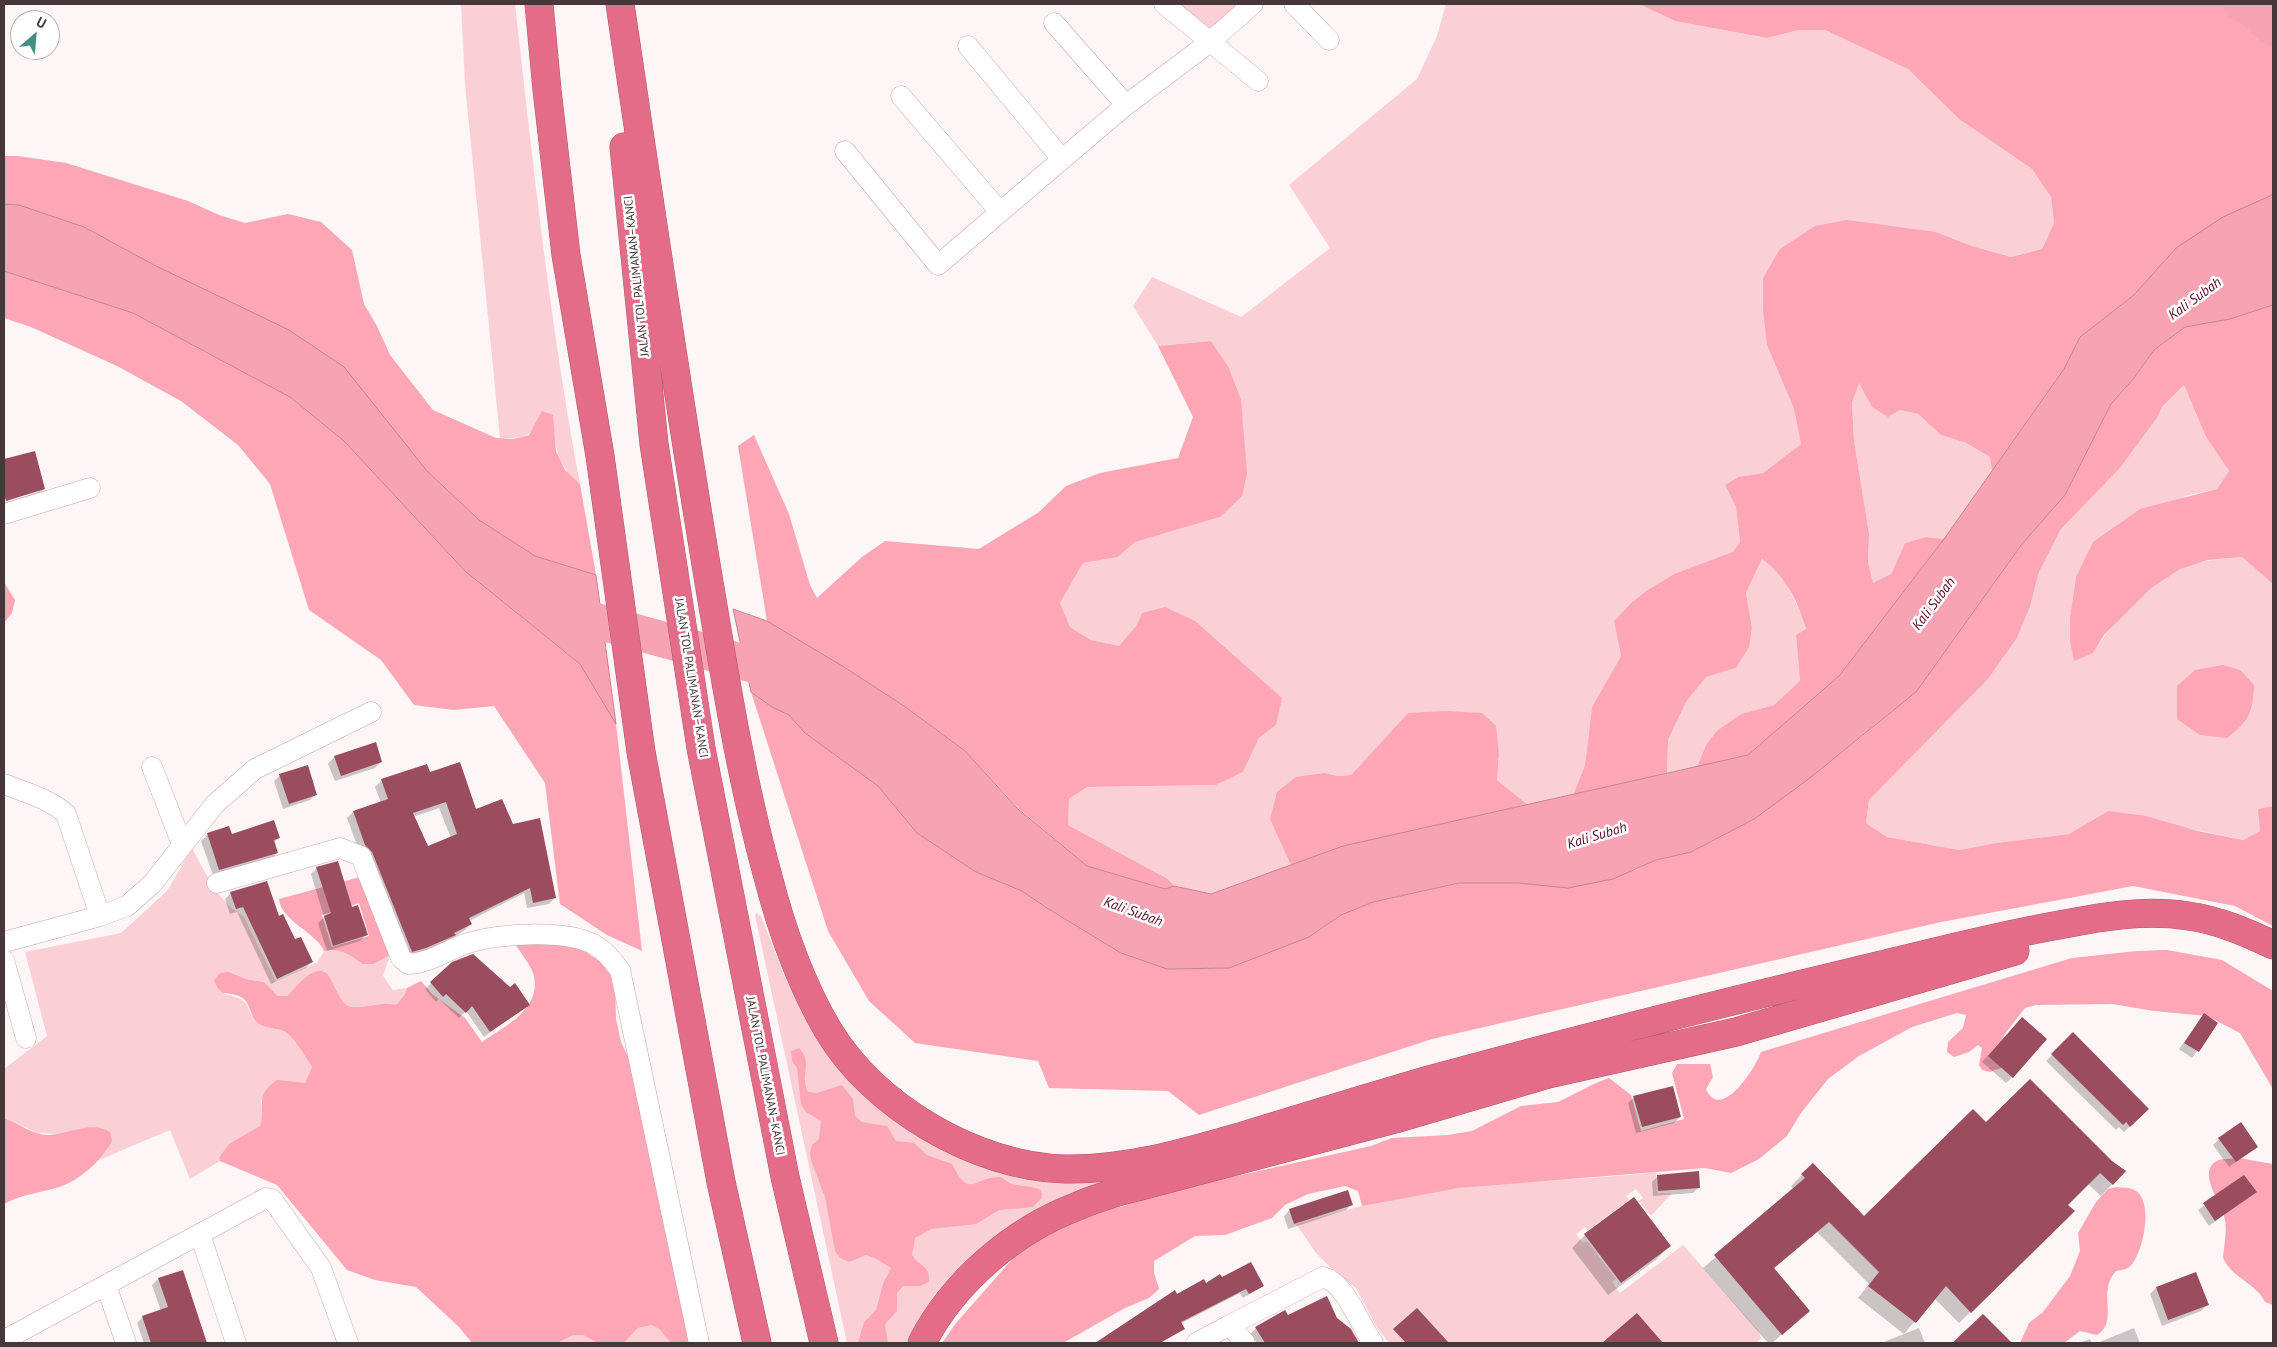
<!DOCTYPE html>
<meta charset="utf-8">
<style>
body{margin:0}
#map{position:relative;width:2277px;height:1347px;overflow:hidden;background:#fef5f6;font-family:"PT Sans",sans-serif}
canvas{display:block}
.frame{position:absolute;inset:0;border:5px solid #48373a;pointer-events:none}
.north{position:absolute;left:10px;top:10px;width:50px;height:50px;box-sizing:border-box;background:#fff;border:1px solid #b6afb0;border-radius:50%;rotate:27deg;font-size:14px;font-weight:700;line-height:20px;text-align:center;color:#48373a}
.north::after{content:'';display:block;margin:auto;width:18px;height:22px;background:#478e87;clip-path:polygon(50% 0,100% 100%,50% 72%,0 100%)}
</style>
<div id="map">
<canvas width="2277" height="1347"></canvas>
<div class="frame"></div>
<div class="north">U</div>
</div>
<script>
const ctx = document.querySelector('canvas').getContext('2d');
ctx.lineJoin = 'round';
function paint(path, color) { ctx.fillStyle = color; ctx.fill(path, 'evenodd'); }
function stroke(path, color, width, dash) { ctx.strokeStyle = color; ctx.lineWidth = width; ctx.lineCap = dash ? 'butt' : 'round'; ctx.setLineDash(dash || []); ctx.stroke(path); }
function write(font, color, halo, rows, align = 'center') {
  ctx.font = font + ' "PT Sans",sans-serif'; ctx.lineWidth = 5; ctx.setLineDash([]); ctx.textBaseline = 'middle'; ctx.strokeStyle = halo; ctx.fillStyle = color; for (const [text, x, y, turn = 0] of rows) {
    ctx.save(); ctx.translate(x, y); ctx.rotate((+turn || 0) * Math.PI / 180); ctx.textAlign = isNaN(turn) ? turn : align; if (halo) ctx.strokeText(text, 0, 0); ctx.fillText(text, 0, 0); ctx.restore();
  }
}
paint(new Path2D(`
 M461 4H515C533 164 550 325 580 484 555 464 555 445 553 415 534 431 526 440 500 438L465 84Z
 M1173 4H1246L1222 25 1208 29Z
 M1446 4H1639L1675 21 1767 38 1799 30H1825L1908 69 1959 119 2032 169 2051 197 2054 223 2042 249 2011 257 1972 246 1936 232 1767 345 1794 409 1801 444 1763 473 1738 477 1725 485 1736 507 1740 542 1733 553 1674 574 1646 591 1631 603 1614 621 1621 656 1592 707 1585 765 1573 795 1528 805 1497 780 1499 755 1408 713 1351 775 1338 776 1325 773 1287 854 1291 865 1211 894 1174 886 1168 879 1068 825 1069 799 1087 787 1216 785 1243 772 1259 738 1276 725 1142 613 1136 626 1119 646 1091 640 1070 627 1060 603 1083 563 1118 557 1135 542 1220 517 1228 366 1211 341 1158 346 1133 306 1152 277 1241 317 1330 248 1289 185 1417 79 1437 36Z
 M1859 382 1873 407 1888 417 1900 410 1918 414 1941 435 1966 443 1990 457 1992 471 1944 539 1926 537 1905 543 1891 574 1873 584 1868 562 1869 533 1854 441 1852 403Z
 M2184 385 2206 437 2229 471 2217 489 2185 496 2076 577 2070 617V640L2093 653C2109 626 2152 580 2181 568 2201 560 2221 559 2242 557L2273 584V806L2271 805 2260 831 2243 840 2108 811 2069 834 1996 843 1959 850 1887 837 1866 823 1869 800 1988 679 2017 638 2030 607 2039 572 2061 529 2120 468 2157 418 2162 407Z
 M1762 559 1783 577 1802 615 1806 630 1796 635 1800 682 1774 705 1741 714 1706 745 1697 767 1667 773 1668 740 1686 702 1706 677 1736 668 1752 627 1746 593Z
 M192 848C206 874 218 901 244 917L276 982 318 962 324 951C339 948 351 955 362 964H374L390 955 383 976 393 990 407 988 405 994 397 1004C391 1005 386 1003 381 1004 338 1011 348 1008 327 973L324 971 287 996H278L264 982 246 979 229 972 224 994C258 1001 240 1009 261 1024 268 1029 279 1028 287 1033 295 1038 306 1059 312 1067L305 1083H296L261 1100 263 1117 260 1126 219 1158 220 1161 190 1179 170 1130 99 1160 108 1149 57 1134 38 1133 4 1118V1069L47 1036 25 952 121 933 167 891Z
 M757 913 761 916 787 982 811 1028 923 1133 1123 1176C1044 1203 987 1230 933 1297 923 1311 915 1328 906 1343H847L755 915Z
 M1656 1172 1657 1193H1672L1651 1216 1639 1201 1643 1198 1636 1189 1626 1196 1629 1200 1588 1230 1585 1227 1576 1234 1583 1243 1587 1241 1616 1279 1612 1282 1620 1293 1683 1245 1758 1330 1761 1338 1756 1343H1389L1376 1326 1356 1288 1338 1275 1316 1253 1296 1224C1349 1208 1404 1195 1459 1188 1524 1180 1590 1180 1656 1172Z
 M651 1325 659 1329 671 1343H624L638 1328Z
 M574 1335H583L599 1343H557Z`), '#facfd5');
paint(new Path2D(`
 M1639 4H2273V195L2176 248 2134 295 2080 337 2064 369 1992 471 1990 457 1966 443 1941 435 1918 414 1900 410 1888 417 1872 407 1859 383 1852 403 1854 441 1869 533 1868 562 1873 583 1891 574 1905 543 1926 537 1944 539 1839 676 1748 755 1697 767 1706 745 1717 731 1741 714 1774 705 1800 681 1796 635 1806 629C1798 601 1786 577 1762 559L1746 593 1752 627 1749 647 1736 668 1706 677 1686 702 1668 740 1667 773 1573 795 1585 765 1592 707 1621 656 1614 621 1631 603 1646 591 1674 574 1733 552 1740 542 1736 507 1725 485 1738 477 1763 473 1801 444 1794 409 1767 345 1763 310V278L1780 249 1815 226 1847 220 1936 232 1972 246 2011 257 2042 249 2054 223 2051 197 2032 169 1959 119 1908 69 1825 30H1799L1767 38 1675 21Z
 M4 156H18L66 163 188 201 219 215 245 223 288 214 321 222 352 250 364 304 377 326 390 355 433 410 496 438 513 439 529 435 542 411 553 415 556 451 565 470 580 484 596 575 535 556 479 520 427 471 154 265 84 227 19 205 4 204Z
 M4 271 133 313 290 397 344 441 465 571 580 664 616 724 642 951 607 935 560 904 545 783 494 706 454 710 414 705 381 660 309 610 270 484 238 445 181 401 117 366 31 327 4 318Z
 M2273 305V584L2242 557 2208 560 2180 569 2151 588 2104 635 2093 653 2074 661 2070 640V617L2076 577 2093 542 2140 509 2217 489 2229 471 2206 437 2184 385 2162 407 2157 418 2120 468 2061 529 2039 572 2030 607 2017 638 1988 679 1869 800 1866 823 1887 837 1959 850 1996 843 2069 834 2108 811 2146 816 2198 831 2243 840 2260 831 2258 809 2273 806V926L2235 906 2133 886 1941 922 1432 1039 1199 1115 1168 1091 1049 1088 1038 1061 915 1043 869 1001 828 931 751 692 772 707 789 715 805 733 878 786 917 833 976 872 1022 891 1047 908 1121 953 1167 969 1229 968 1309 937 1341 915 1373 902 1460 883H1518L1568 888 1635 870 1656 860 1691 852 1754 819 1855 742 1916 692 2022 544 2065 495 2111 404 2134 378 2154 350 2185 327 2230 319Z
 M1211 341 1228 366 1241 400 1247 473 1242 496 1220 517 1135 542 1118 557 1083 563 1060 603 1070 627 1091 640 1119 646 1136 626 1142 613 1165 607 1195 621 1282 698 1276 725 1259 738 1243 772 1216 785 1087 787 1069 799 1068 825 1168 879 1174 886 1165 889 1087 866 1018 808 965 751 904 706 844 667 767 621 738 446 754 435 789 514 810 585 817 598 862 557 885 541 979 549 1039 512 1066 486 1100 473 1178 458 1193 417 1158 346Z
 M4 582 15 600 12 613 4 623Z
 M2223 665 2240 670 2254 685C2253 713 2249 721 2227 738L2200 735 2177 719V686L2195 670Z
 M1445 711 1482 713 1496 726 1499 755 1497 780 1528 805 1343 846 1291 865 1270 819 1277 792 1296 777 1325 773 1338 776 1351 775 1408 713Z
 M360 877 390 955 374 964H362C351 955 339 948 324 951 316 932 281 921 279 899ZM359 903 369 936 332 947 322 915Z
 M540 941 582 950 603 963 615 983 616 1019 621 1042 632 1065 689 1343H671L659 1329 651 1325 638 1328 624 1343H598L583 1335H574L557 1343H472L459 1327 416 1287 375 1280 347 1270 277 1185 220 1161 219 1158 229 1144 260 1126C267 1105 253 1096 277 1080L305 1083 312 1067C306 1058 295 1039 287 1033 280 1028 269 1029 261 1025 249 1019 252 1003 241 997 227 990 221 999 214 980L220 973 229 972 246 979 264 982 278 996H287C297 987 312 964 327 973 348 1008 338 1011 381 1004 386 1003 391 1005 397 1004L405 994 407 988 421 981 432 994 465 1018 482 1042C505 1026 541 1010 534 976 531 965 520 952 514 942Z
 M2167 950 2222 960 2273 991V1089L2240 1033 2207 1016 2154 1011 2112 1004 2036 1005 2025 1008 2004 1035 2000 1044 2001 1068 1990 1072 1982 1070 1979 1065 1982 1048 1978 1045 1969 1052 1954 1057 1947 1052 1948 1042 1963 1028 1966 1015 1957 1013 1912 1027 1859 1056 1828 1079 1801 1113 1787 1136 1759 1159 1731 1173 1705 1168 1459 1188 1362 1206 1358 1191 1345 1186 1308 1194 1285 1205 1272 1218 1225 1235 1195 1236 1154 1261V1273L1159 1289 1149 1298 1125 1308 1063 1343H942L956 1323 1023 1247 1079 1216 1124 1206 1185 1185 1241 1175 1371 1146 1392 1138 1448 1135 1472 1131 1521 1106 1558 1102 1596 1083 1609 1078 1631 1095 1641 1131 1684 1119 1672 1073 1677 1064H1710L1713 1077 1706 1089C1721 1123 1756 1067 1761 1052L2072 958 2137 951Z
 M799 1048C814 1064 799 1075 808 1092L817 1093 842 1085 853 1099 855 1116 862 1122 887 1126 896 1141 914 1143 927 1155 952 1164C970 1201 974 1176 1001 1177 1016 1190 1025 1183 1041 1190L1042 1198 1033 1207 999 1210 976 1224 931 1229 915 1238 912 1255C920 1268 930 1264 929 1282L920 1286H903L897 1293V1311L885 1324 888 1343H858L864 1322 876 1310 883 1284 891 1268 875 1258 866 1255 849 1262 840 1258 835 1251 825 1197 812 1163 810 1154 812 1145 819 1139 821 1121 806 1112 801 1104 797 1068 792 1061 791 1051Z
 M4 1118C18 1123 33 1135 48 1135 69 1135 90 1120 110 1132L112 1141C102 1161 78 1182 56 1188 38 1193 20 1195 4 1204Z
 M2239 1158 2273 1164V1305L2265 1302C2256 1283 2232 1278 2223 1258 2224 1245 2228 1229 2224 1216 2221 1201 2195 1170 2219 1160 2225 1158 2233 1159 2239 1158Z
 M2117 1187C2121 1188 2128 1187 2132 1189 2155 1197 2144 1248 2133 1263 2129 1269 2123 1270 2116 1271 2096 1292 2120 1321 2097 1335L2080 1331 2064 1343H2020L2029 1323 2043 1312 2070 1276 2080 1251 2078 1233 2096 1202 2108 1189Z`), '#fca6b6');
const water = new Path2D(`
 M2273 195V305L2230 319 2185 327 2154 350 2134 378 2111 404 2065 495 2022 544 1916 692 1806 781 1754 819 1691 852 1656 860 1613 879 1568 888 1518 883H1459L1373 902 1341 915 1309 937 1229 968 1167 969 1121 953 1047 908 1022 891 976 872 917 833 878 786 805 733 789 715 772 707 751 692 733 609 767 621 844 667 904 706 965 751 1018 809 1087 866 1165 889 1174 886 1211 894 1343 846 1748 755 1839 676 1944 539 2064 369 2080 337 2134 295 2176 248 2223 217Z
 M4 204 19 205 84 227 154 265 289 330 344 367 427 471 479 520 535 556 596 575 616 724 580 664 465 571 344 441 290 397 133 313 4 271Z`);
paint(water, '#f8a3b3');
stroke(water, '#c3838f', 1);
paint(new Path2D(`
 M34 453 44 489 38 495 4 505V503L38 492V490L4 500V461Z
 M375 744 381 762 375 768 335 781 328 764 334 757Z
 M429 774 475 811 512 825 555 898 549 904 527 908 524 893 469 921 471 924 465 930 448 941 425 951 405 957 359 851 347 818 353 812 381 803 375 787 382 780ZM439 808 451 838 428 848 413 817Z
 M280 775 316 794 310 800 283 809 274 781Z
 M229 827 231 835 278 838 273 843 277 853 271 859 213 875 201 841 207 835Z
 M317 868 352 908 366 935 360 941 327 951 318 923 324 917 311 874Z
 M231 893 279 918 311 962 306 968 271 984 237 912 230 914 225 899Z
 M453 963 529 1004 484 1037 466 1011 459 1018 439 999 436 1002 425 989Z
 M2204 1015 2217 1023 2192 1058 2179 1049Z
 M2016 1025 2012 1077 2006 1083 1982 1062Z
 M2073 1034 2148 1109 2124 1132 2119 1127 2116 1130 2046 1061Z
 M2030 1080 2112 1184 2101 1196 2088 1184 2067 1205 2073 1211 1959 1323 1934 1298 1904 1334 1858 1298 1869 1284 1817 1232 1773 1269 1809 1311 1772 1343H1768L1703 1268 1794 1190 1791 1186 1802 1175 1864 1218 1986 1124Z
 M1634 1097 1680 1117 1674 1123 1636 1133 1628 1103Z
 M2219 1139 2257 1146 2229 1167 2213 1145Z
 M1658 1176 1699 1187 1693 1193 1653 1196 1652 1182Z
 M2244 1176 2255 1192 2209 1226 2198 1210Z
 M1634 1199 1669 1246 1657 1259 1608 1295 1572 1248 1585 1235Z
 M1352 1204 1346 1210 1288 1229 1284 1216 1290 1210Z
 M182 1271 205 1343H144L137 1323 143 1317 161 1311 152 1285 158 1279Z
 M1222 1279 1263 1286 1243 1298 1240 1293 1180 1324 1176 1331 1157 1343 1103 1342 1177 1296Z
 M2156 1288 2207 1305 2201 1311 2162 1326 2150 1294Z
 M1636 1315 1661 1343H1603Z
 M1983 1316 2010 1343H1954Z
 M1287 1317 1336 1319 1354 1338 1350 1343H1257L1250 1334 1256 1328Z
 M1426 1320 1447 1343H1403Z
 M1919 1328 1925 1343H1881L1904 1334Z
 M2134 1328 2140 1343H2097Z
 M2090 1339 2092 1343H2079Z`), '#0003');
stroke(new Path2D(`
 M2241 4 2249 6 2273 28
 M554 609 775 671 789 680`), '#f8a3b3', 36);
paint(new Path2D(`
 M35 451 45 489 6 501 4 493V459Z
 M376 742 382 762 341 776 334 756Z
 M460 762 476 809 502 799 513 824 540 818 556 898 533 903 530 888 469 918 472 924 454 933 456 935 426 948 412 952 372 852 365 845 353 811 388 799 381 779 427 764 430 772ZM446 802 457 834 428 846 413 813Z
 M308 765 317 795 289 804 279 774Z
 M274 820 280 838 274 840 278 853 219 870 207 833 229 826 232 834Z
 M338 861 352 907 358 905 368 935 333 946 324 916 331 913 316 867Z
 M267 881 279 916 283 914 295 939 301 937 313 962 277 979 243 907 236 909 230 892Z
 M473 954 510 987 515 983 530 1005 490 1032 472 1006 466 1013 446 994 443 997 430 982 452 962Z
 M2204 1013 2218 1023 2199 1052 2184 1043Z
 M2022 1017 2047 1039 2013 1078 1988 1056Z
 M2073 1032 2149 1109 2130 1127 2126 1122 2123 1125 2051 1054Z
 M2030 1079 2112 1161 2126 1171 2113 1185 2100 1173 2068 1205 2075 1211 1971 1313 1946 1286 1916 1323 1868 1286 1879 1272 1829 1222 1774 1268 1810 1311 1782 1335 1714 1255 1805 1178 1801 1174 1813 1163 1864 1216 1973 1109 1986 1122Z
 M1673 1086 1681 1117 1642 1127 1633 1096Z
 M2241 1122 2258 1147 2236 1162 2218 1138Z
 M1699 1171 1700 1188 1658 1191 1657 1175Z
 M2244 1175 2257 1192 2215 1221 2203 1203Z
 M1348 1190 1353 1205 1294 1224 1289 1209Z
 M1634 1197 1671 1246 1621 1283 1584 1234Z
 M1251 1262 1264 1286 1249 1294 1246 1289 1181 1322 1185 1329 1160 1343H1095L1175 1290 1177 1294 1204 1279 1206 1283 1220 1274 1222 1277Z
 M183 1270 207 1343H151L142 1316 168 1307 158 1278Z
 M2196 1272 2209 1305 2168 1320 2156 1287Z
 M1327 1296 1337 1318 1351 1329 1359 1343H1265L1255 1327 1285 1310 1288 1315Z
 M1417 1308 1449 1343H1406L1393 1329Z
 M1637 1313 1663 1343H1602Z
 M1983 1314 2012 1343H1952Z`), '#994d5e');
const street = new Path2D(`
 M1164 4 1258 81
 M1294 4 1329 40
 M1054 23 1126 105
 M968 46 1062 159
 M901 96 1000 212
 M845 151 938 265 1126 105 1210 42 1253 4
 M4 514 90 488
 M152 767 182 844
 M4 784C24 792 50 799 66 814L100 916
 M217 883 340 848 361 856 401 958 408 964C430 963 445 951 465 944 496 933 576 927 602 950 609 955 614 963 620 970L699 1343
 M4 942 100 916 127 906 152 884 215 804 255 769 371 712
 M4 960 26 1038
 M200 1234 236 1343
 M106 1285 126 1343
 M12 1343 10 1337 266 1198 272 1199 321 1268 348 1343
 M1196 1343 1230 1325
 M1245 1343 1230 1325 1323 1277C1345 1282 1360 1325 1373 1343`);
const highway = new Path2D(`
 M539 4 547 90 566 255 600 456 641 752 721 1182 757 1343
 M620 4C650 205 679 406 713 606 728 696 743 785 767 873 781 928 799 981 828 1030 873 1106 976 1167 1065 1169 1127 1170 1184 1153 1243 1136 1305 1117 1367 1098 1429 1080 1571 1041 1714 1005 1856 971 1924 955 1991 937 2059 925 2100 917 2145 909 2188 916 2218 920 2246 932 2273 945
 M624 147 654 444 701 748 785 1177 824 1343
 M922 1343C953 1282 1014 1230 1078 1206 1091 1200 1105 1196 1118 1192L1395 1119 1548 1074 1736 1032 2015 951`);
stroke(street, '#cda5ab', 21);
stroke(highway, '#ad5a6d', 29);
stroke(street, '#fff', 20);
stroke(highway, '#e36d88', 28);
write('12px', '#48373a', '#fff', [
 ["JALAN TOL PALIMANAN–KANCI",637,276,-96],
 ["JALAN TOL PALIMANAN–KANCI",691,678,81],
 ["JALAN TOL PALIMANAN–KANCI",765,1076,79]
]);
write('italic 14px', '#540a23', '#fff', [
 ["Kali Subah",2195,299,-36],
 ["Kali Subah",1934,604,-53],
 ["Kali Subah",1597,836,-17],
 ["Kali Subah",1133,912,20]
]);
</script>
